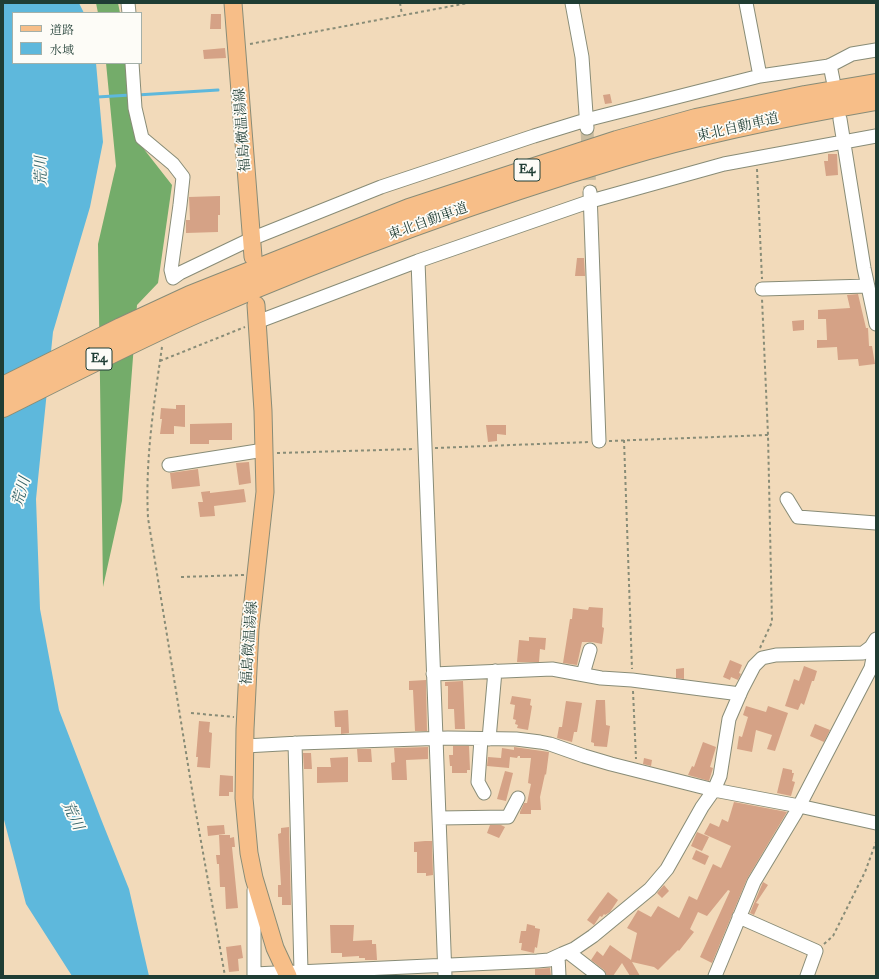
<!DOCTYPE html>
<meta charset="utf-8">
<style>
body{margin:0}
#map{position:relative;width:879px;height:979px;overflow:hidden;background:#f2daba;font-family:"IM FELL Great Primer","Noto Serif JP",serif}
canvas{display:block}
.frame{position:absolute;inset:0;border:4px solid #1f3d34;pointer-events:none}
.legend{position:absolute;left:12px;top:12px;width:130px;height:52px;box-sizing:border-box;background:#fdfcf7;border:1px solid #a4b0a9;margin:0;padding:5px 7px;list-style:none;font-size:12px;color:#1f3d34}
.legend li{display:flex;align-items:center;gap:8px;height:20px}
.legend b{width:20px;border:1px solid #a4b0a9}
</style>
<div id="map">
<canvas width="879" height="979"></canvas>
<div class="frame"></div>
<ul class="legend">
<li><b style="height:5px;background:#f7be88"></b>道路</li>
<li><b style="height:11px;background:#5eb8dc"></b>水域</li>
</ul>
</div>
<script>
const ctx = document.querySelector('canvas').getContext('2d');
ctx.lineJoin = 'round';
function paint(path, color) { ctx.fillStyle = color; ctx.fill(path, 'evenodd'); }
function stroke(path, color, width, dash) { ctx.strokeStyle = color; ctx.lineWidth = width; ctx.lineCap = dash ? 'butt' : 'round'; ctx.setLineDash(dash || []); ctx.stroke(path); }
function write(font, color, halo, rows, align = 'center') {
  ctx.font = font + ' "IM FELL Great Primer","Noto Serif JP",serif'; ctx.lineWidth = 3.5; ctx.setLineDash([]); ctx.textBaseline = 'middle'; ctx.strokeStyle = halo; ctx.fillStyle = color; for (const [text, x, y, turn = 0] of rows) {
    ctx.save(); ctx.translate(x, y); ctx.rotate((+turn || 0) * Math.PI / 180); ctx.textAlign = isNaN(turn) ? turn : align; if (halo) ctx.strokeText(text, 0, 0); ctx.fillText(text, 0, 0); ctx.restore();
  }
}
paint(new Path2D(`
 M96 3H118L120 13H98Z
 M106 63H126L136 139 172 185 158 283 137 305 122 501 103 587 98 244 116 166Z`), '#74ac6a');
paint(new Path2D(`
 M3 3H79L84 13H13V63H96L103 142 90 207 53 332 36 499 40 609 59 710 101 819 129 889 149 976H72L26 904 3 816Z`), '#5eb8dc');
stroke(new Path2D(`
 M137 95 218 90
 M97 97 131 95`), '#5eb8dc', 3);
paint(new Path2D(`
 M211 14H221V29H210Z
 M225 48 226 58 204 59 203 50Z
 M610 94 612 103 605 104 603 95Z
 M828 154H837L838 175 826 176 824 161H828Z
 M220 196V215H218V232L186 233V220H190L189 197Z
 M577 258H584L585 276H575Z
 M858 294 866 328H868L869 346H872L875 364 859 366 858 359 838 360 837 347 817 348V340H827L826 319H818V310L850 308 847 295Z
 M804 320V330L793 331 792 321Z
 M176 405H185V427L174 426V434H160L162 419H160L161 408 176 409Z
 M232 423V440H209V444H190V424Z
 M486 425H506V435L497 434V441L488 442Z
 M249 462 251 483 239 485 236 463Z
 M198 469 200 486 172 489 170 473Z
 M244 489 246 502 214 506 215 516 200 517 198 502H203L201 492 210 491V493Z
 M589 607 603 608 602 627 604 628 602 644 592 642H582L577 665 563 663 570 619H572L573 608 588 610Z
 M529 637 546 638 545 650 540 649 539 662H517L519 640 529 641Z
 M730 660 742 665 739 673 741 674 738 680 731 677 730 680 723 677Z
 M804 666 817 671 814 681H812L804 705 801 703 798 710 785 706 794 679 799 681Z
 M684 668V679L676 678V669Z
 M426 680 427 731H415L413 690H409V681Z
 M463 681 465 729H455L454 709H448V686H445V682Z
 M512 696 531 699 530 705 532 706 528 730 517 728 518 725 515 724 516 720 513 719 515 705 510 704Z
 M596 700H605L606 725 610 726 607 747 594 746V743L591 742Z
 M566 701 582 703 577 732H574L572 742 557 738 559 727H562Z
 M746 706 766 712 768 706 788 713 775 751 767 749 772 735 756 730 752 752 737 749 739 736 742 737 748 717 743 715Z
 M348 710 349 733 341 734V727H335L334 711Z
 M199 721 210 722 209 732 212 733 210 768 197 767 198 757H196Z
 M815 724 830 730 824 742 810 736Z
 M703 742 716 747 710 767 713 768 709 781 688 775 692 766 694 767Z
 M453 746H469L470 770H467V773H452V766H450L449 755H453Z
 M428 747V759L406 760 407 780H392L391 763 395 762 394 748Z
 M514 747 549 752 546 775 545 774 540 797 541 810H531V814H520V812L524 803H527L531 784 528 783 531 758H520V756H518L517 758 510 757 509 768 487 766 488 757 501 758 502 748 514 750Z
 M357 749H371L372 762H358Z
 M303 753H311L312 769H304Z
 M348 757V782L317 783V767H331L330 758Z
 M644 758 652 760 651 766 643 764Z
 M783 768 792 770V773H794L792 781 795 782 791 796 777 793Z
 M505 771 513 773 506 801 497 799Z
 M220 775 233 776V792H229V796H219Z
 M734 802 787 812 747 879 712 963 700 957 730 891 728 890 707 916 698 912 690 929 694 932 679 951 678 950 658 970 654 967 632 962 640 976H630L622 963 613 976H607L604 970 591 960 597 951 603 956 610 945 631 960 637 933 627 928 638 910 651 917 658 906 679 918 689 896 697 900 713 864 721 868 731 846 704 834 710 823 719 827 722 819 728 822Z
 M224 825 225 834 208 836 207 826Z
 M490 825H501L505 827 499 838 487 833Z
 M289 827 291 905H282V897H278V885H281L278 834 281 833V828Z
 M697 832 709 837 702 851 691 846Z
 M219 835H230V838L234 837 235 847H232L238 908 226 909 225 887H220L219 864H217L216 855H220Z
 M425 841H432L433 875 426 876V873H417V852H414V842Z
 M696 850 709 856 705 865 692 859Z
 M763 882 768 885 756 903 759 904 754 915 750 913Z
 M664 885 669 891 662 898 657 893Z
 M608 892 618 900 610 912 605 915 604 914 602 917 600 916 594 925 587 920Z
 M527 924 535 926V928L540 929 537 948 535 947 534 953 521 950 522 943H519L521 931H526Z
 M330 925H354L353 941 372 940V944H376L377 960H365V958H359V956L342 957V953H331Z
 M241 945 243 958 238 959 239 971 229 972 226 947Z
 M550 968 551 976H535V969Z`), '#d5a286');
stroke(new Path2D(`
 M587 129 590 192`), '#c8bb9f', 13, [13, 6]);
const minor = new Path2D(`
 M128 3 129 13
 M572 3 582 57 587 128
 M746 3 760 76
 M132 63 135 108 142 138 173 164 183 177 180 205 171 270 173 278 180 273 251 239 381 187 534 136 586 120 760 76 829 66 852 54 876 50
 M830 65 833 80
 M840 119 864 268 876 324
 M590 192 599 441
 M418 261 445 976
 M762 289 868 286
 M257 322 418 261 591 201 724 164 876 136
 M169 465 264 450
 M787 499 798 517 876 523
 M433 674 552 669 601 678 632 680 740 694
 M583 674 590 650
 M481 739 478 782 484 793
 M489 739 495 671
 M295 743 301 971
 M245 746 299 743 448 738 516 739 540 742 550 744 584 756 611 764 714 790 799 806 876 823
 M439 818 508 817 518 798
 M254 890V976
 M739 917 816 951 807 976
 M568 952 599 976
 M558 956 559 976
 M254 974 537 961 549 960 562 954 574 949 593 936 650 889 667 869 702 807 714 790 720 776 729 719 742 689 754 666 762 658 776 655 863 653 871 647 876 639
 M715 976 754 882 795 814 871 668 876 643`);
const major = new Path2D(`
 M233 3 253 257
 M256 305 263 411 265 492 250 629 245 729 244 798 249 853 254 878 275 948 288 976`);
const highway = new Path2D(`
 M3 387 121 328 190 296 409 209 617 141 696 119 805 96 876 84
 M3 407C67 375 131 342 196 313 335 253 477 200 621 157 704 132 790 115 876 100`);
stroke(minor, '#888c77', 15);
stroke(major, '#888c77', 19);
stroke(highway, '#888c77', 22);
stroke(new Path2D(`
 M400 3 402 15
 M250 44 468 3
 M757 169 762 279
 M162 347C154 403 145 460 148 518L194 802 225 976
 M160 361 245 327
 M624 440 632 669
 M609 441 768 435
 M435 448 589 442
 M277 453 415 449
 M181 577 244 575
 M760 648 772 622 768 435 762 299
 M633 691 636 759
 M191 713 234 717
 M824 944 833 936 865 872 876 842`), '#888c77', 2, [3, 3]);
stroke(minor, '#fff', 13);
stroke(major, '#f7be88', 17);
stroke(highway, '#f7be88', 20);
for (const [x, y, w] of [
 [527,170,26],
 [99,359,26]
]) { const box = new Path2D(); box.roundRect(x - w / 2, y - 11, w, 22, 3); ctx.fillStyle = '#fdfcf7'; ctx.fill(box); stroke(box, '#1f3d34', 1); }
write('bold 13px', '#1f3d34', null, [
 ["E4",527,170],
 ["E4",99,359]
]);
write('14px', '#1f3d34', '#fdfcf7', [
 ["東北自動車道",738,128,-13],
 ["福島微温湯線",243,130,-94],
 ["東北自動車道",428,222,-20],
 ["福島微温湯線",250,643,-86]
]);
write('italic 15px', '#326266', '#fdfcf7', [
 ["荒川",42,171,-91],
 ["荒川",22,492,-74],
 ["荒川",72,816,65]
]);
</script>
